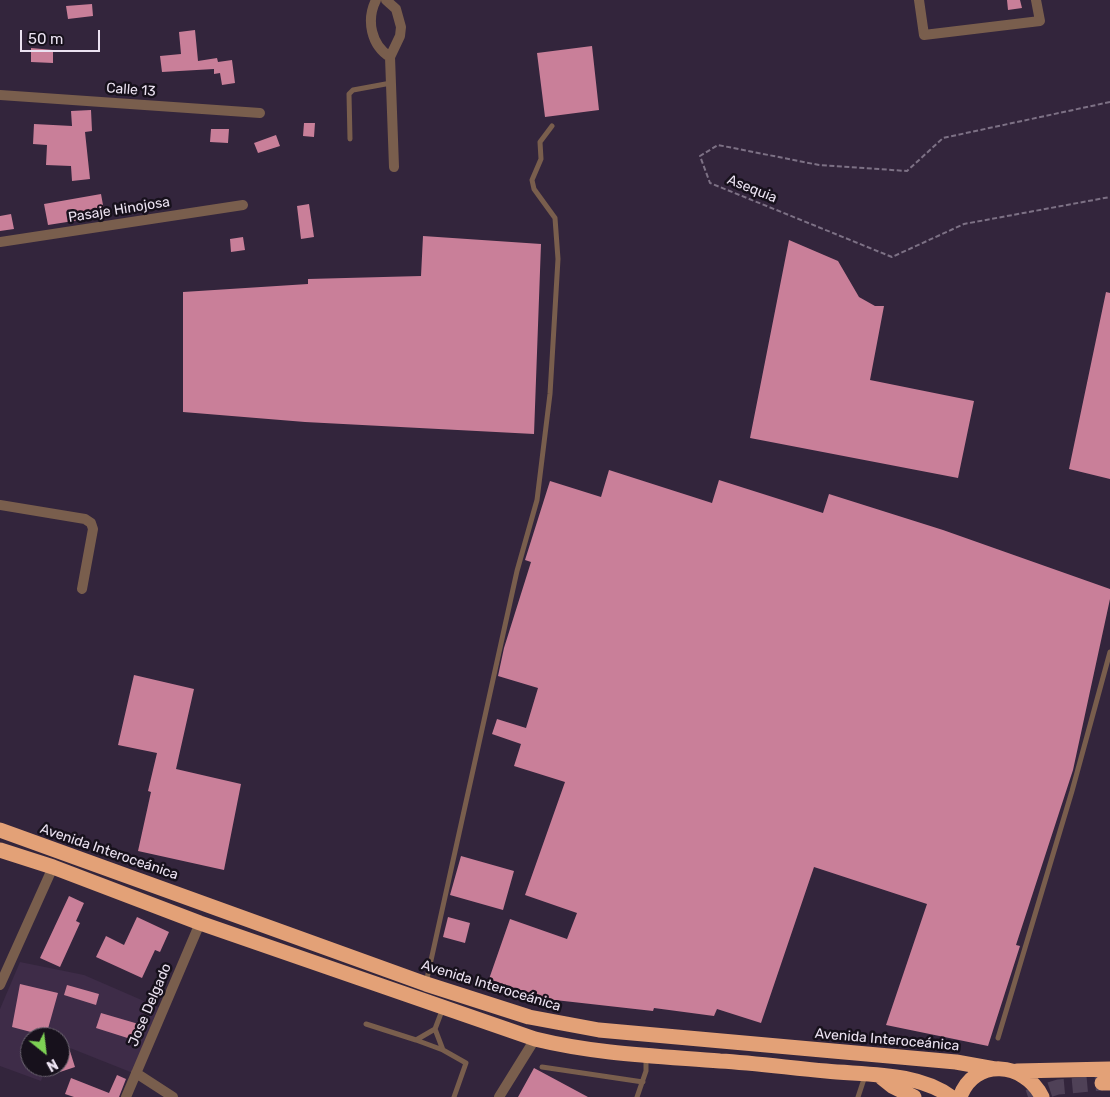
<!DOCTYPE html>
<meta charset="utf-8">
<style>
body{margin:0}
#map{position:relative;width:1110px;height:1097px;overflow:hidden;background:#33253c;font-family:Rubik,sans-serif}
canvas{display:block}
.north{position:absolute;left:20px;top:1027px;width:50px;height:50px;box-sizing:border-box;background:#17111c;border:1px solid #6c6571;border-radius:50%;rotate:151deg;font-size:14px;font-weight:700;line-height:20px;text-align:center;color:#ebe2f1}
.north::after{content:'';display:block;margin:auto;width:18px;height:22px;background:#7dd154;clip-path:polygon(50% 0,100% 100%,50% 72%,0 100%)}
.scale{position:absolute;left:20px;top:30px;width:80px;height:22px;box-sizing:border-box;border:2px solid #ebe2f1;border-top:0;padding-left:6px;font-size:15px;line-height:18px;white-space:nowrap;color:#ebe2f1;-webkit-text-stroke:4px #17111c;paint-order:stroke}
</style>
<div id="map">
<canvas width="1110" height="1097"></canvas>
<div class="north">N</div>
<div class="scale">50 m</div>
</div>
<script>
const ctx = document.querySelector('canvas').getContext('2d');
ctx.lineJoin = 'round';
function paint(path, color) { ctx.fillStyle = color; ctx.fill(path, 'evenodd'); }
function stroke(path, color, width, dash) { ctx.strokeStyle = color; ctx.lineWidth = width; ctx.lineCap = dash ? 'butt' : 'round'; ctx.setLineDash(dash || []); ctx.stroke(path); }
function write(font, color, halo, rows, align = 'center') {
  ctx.font = font + ' Rubik,sans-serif'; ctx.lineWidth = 5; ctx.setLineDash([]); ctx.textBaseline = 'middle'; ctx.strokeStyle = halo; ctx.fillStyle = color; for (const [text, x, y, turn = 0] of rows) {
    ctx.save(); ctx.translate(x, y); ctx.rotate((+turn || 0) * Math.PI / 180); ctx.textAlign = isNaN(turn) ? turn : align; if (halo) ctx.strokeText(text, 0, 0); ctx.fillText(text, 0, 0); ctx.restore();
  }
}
paint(new Path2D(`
 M20 962 84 975 160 1008 133 1073 60 1044V1037H30V1067H46L41 1081 0 1066V1009Z`), '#3e2c48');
paint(new Path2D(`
 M1007 0H1020L1022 8 1008 10Z
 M92 4 93 16 68 19 66 6Z
 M195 30 198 61 217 58 218 62 232 60 235 83 222 85 220 73 214 74V69L162 72 160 56 181 54 179 32Z
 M592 46 599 110 545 117 537 53Z
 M31 48 53 50V63L31 62Z
 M91 110 92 131 85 132 90 179 72 181 71 166 46 165 47 145 33 144 34 124 72 126 71 111Z
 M304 123H315L314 137 303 136Z
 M211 129H229L228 143 210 142Z
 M276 135 280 146 258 153 254 143Z
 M101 194 105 216 48 225 44 204Z
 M309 204 314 237 301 239 297 206Z
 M11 214 14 229 0 231V216Z
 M423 236 541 244 534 434 305 422 183 412V292L308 284V279L421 276Z
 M243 237 245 250 231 252 230 239Z
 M789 240 838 261 859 297 875 306H884L870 380 974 401 958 478 750 438Z
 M1106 292 1110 293V479L1069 469Z
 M609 470 712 503 719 480 823 513 829 494 943 530 1110 589V599L1073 770 1016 945 1020 946 988 1046 886 1025 927 904 814 867 761 1023 717 1009 714 1016 654 1008 653 1011 546 999 489 979 510 919 567 939 577 913 525 895 565 782 514 766 521 744 492 734 497 719 526 728 538 688 498 676 504 648 531 562 525 560 550 481 601 497Z
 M134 675 194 689 176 769 241 784 224 870 138 851 151 792 148 791 157 753 118 745Z
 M461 856 514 871 503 910 450 895Z
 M69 896 84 903 76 921 80 923 60 967 40 958Z
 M137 917 169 932 160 952 155 950 142 978 96 957 106 936 124 945Z
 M448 917 470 923 465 943 443 937Z
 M20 984 58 993 46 1036 12 1027Z
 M67 985 99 994 96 1005 64 995Z
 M101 1013 142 1025 137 1041 96 1028Z
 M69 1048 75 1067 60 1072V1051Z
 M534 1068 588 1097H518Z
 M117 1075 126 1079 119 1097H74L65 1094 71 1078 109 1093Z`), '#c97f99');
stroke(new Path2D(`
 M1028 1097 1058 1087 1102 1083`), '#4f4157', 15, [15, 8]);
stroke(new Path2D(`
 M1110 102 943 138 907 171 819 165 718 145 700 156 710 183 892 257 964 224 1110 197`), '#7d7185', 2, [5, 2.5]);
stroke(new Path2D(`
 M350 139 349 94 353 90 391 83
 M426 983 517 571 537 500 550 394 558 259 555 218 534 189 532 180 541 159 540 142 552 126
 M443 1008 435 1029 443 1050 466 1063 454 1097
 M366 1024 416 1040 435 1029
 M998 1038 1072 791 1110 652
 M416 1040 443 1050
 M542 1067 643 1082
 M637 1097 646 1071V1057
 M858 1097 865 1076`), '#795e4d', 5);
stroke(new Path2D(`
 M376 0C366 20 371 45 390 57
 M386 0 396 9 401 27 400 36 390 57 394 167
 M919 0 924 35 1040 21 1036 0
 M0 95 260 113
 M0 242 243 205
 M0 505 85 519 91 523 93 529 82 589
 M0 985 53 867
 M136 1073 173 1097
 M126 1097 200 923
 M499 1097 535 1039`), '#795e4d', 10);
stroke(new Path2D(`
 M0 830 426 984 529 1017 599 1030 956 1062 995 1069
 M0 850 53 867 200 923 535 1039C596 1054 657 1056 720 1061 756 1063 791 1068 826 1071 867 1075 918 1072 951 1097
 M1017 1071 1110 1069
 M882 1078 892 1086 914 1097
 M1102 1083H1110
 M960 1097C974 1057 1025 1062 1042 1097`), '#e3a177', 15);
write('14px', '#ebe2f1', '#17111c', [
 ["Calle 13",131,90,4],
 ["Asequia",752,189,22],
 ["Pasaje Hinojosa",119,210,-9],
 ["Avenida Interoceánica",109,852,19],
 ["Avenida Interoceánica",491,986,17],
 ["Jose Delgado",150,1005,-67],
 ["Avenida Interoceánica",887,1040,5]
]);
</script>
